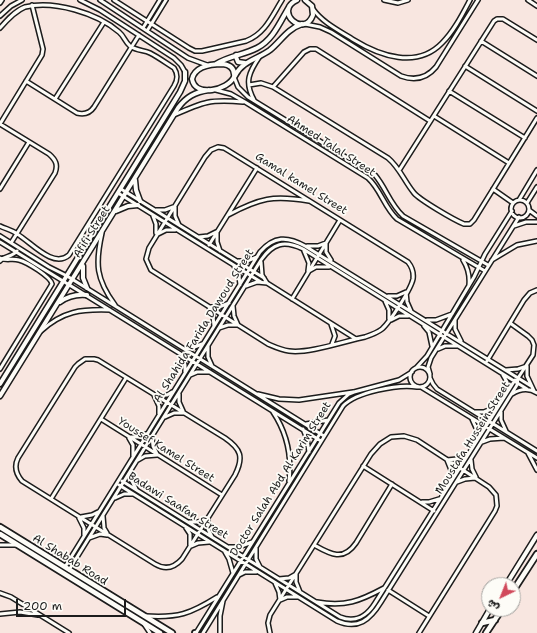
<!DOCTYPE html>
<meta charset="utf-8">
<style>
body{margin:0}
#map{position:relative;width:537px;height:633px;overflow:hidden;background:#f8e6e0;font-family:"Shantell Sans","Playpen Sans Arabic",sans-serif}
canvas{display:block}
.north{position:absolute;left:481px;top:577px;width:40px;height:40px;box-sizing:border-box;background:#fdfcf7;border:1px solid #a3a29f;border-radius:50%;rotate:223deg;font-size:11px;font-weight:700;line-height:16px;text-align:center;color:#1c1c1c}
.north::after{content:'';display:block;margin:auto;width:14px;height:18px;background:#d1495b;clip-path:polygon(50% 0,100% 100%,50% 72%,0 100%)}
.scale{position:absolute;left:16px;top:599px;width:110px;height:18px;box-sizing:border-box;border:2px solid #1c1c1c;border-top:0;padding-left:5px;font-size:12px;line-height:14px;white-space:nowrap;color:#1c1c1c;-webkit-text-stroke:3px #fdfcf7;paint-order:stroke}
</style>
<div id="map">
<canvas width="537" height="633"></canvas>
<div class="north">ش</div>
<div class="scale">200 m</div>
</div>
<script>
const ctx = document.querySelector('canvas').getContext('2d');
ctx.lineJoin = 'round';
function stroke(path, color, width, dash) { ctx.strokeStyle = color; ctx.lineWidth = width; ctx.lineCap = dash ? 'butt' : 'round'; ctx.setLineDash(dash || []); ctx.stroke(path); }
function write(font, color, halo, rows, align = 'center') {
  ctx.font = font + ' "Shantell Sans",sans-serif'; ctx.lineWidth = 3.5; ctx.setLineDash([]); ctx.textBaseline = 'middle'; ctx.strokeStyle = halo; ctx.fillStyle = color; for (const [text, x, y, turn = 0] of rows) {
    ctx.save(); ctx.translate(x, y); ctx.rotate((+turn || 0) * Math.PI / 180); ctx.textAlign = isNaN(turn) ? turn : align; if (halo) ctx.strokeText(text, 0, 0); ctx.fillText(text, 0, 0); ctx.restore();
  }
}
const minor = new Path2D(`
 M80 0 100 10 174 58 181 65 185 72
 M100 0 188 58 207 65
 M114 0 189 48 195 51H202L246 41C265 34 272 16 282 0
 M384 0 398 3 408 0
 M528 0 537 6
 M0 3 2 0
 M313 9C323 23 340 31 354 40 380 56 417 69 442 43 454 31 462 15 470 0
 M0 16 11 6 22 0
 M305 24 320 27 331 32 401 76C415 81 427 78 436 67L478 0
 M0 28C7 20 15 11 25 7 54 0 97 13 119 32 124 36 125 42 130 46 137 51 144 50 150 53 158 57 166 63 174 68 178 74 178 79 174 86L69 255C53 269 31 242 17 234 12 230 6 229 0 226
 M143 28 160 0
 M147 31 166 0
 M481 41 537 76
 M465 66 537 111
 M234 77 238 87 248 97 375 175C386 188 390 204 403 216L488 265
 M26 81 77 113C85 115 90 113 94 107L139 35
 M249 85 261 83 273 87 388 158C400 168 404 181 414 193 420 200 454 220 464 224H470L474 220 537 118
 M273 87 304 52 310 49H316L430 121
 M216 90 231 94 245 102 368 178C381 190 384 207 397 219L485 271
 M449 91 525 138
 M55 99 104 22
 M254 100C244 82 249 72 260 56
 M174 115C203 102 210 99 243 102
 M434 116 509 163
 M0 124 49 154C56 160 58 165 55 173L11 243
 M0 124 42 55 43 49 32 5
 M218 147 224 148 229 151 408 262C412 267 414 272 413 279 411 289 390 322 382 329 377 333 371 335 365 337 345 341 308 354 289 351 281 350 275 347 268 344L151 270 146 259 149 248 205 157 211 150Z
 M400 169 494 21 497 19H503L537 40
 M0 189 29 142
 M121 189 264 278
 M493 189 513 203
 M118 193 261 282
 M519 200 537 170
 M511 209a9 9 0 1 1 18 0a9 9 0 1 1-18 0Z
 M527 203 537 187
 M175 207V216L179 225
 M156 210H165L173 207
 M529 210 537 216
 M228 215C260 198 273 195 309 201
 M153 216 156 224V233
 M514 226 526 222H537
 M102 233C95 264 96 279 115 305
 M217 233V242L220 251
 M158 234 166 230H175
 M0 236 49 267 67 276 324 436
 M199 237 208 236 216 232
 M0 242 321 441
 M209 245 257 168
 M307 246H318L326 243V252L331 260
 M304 251 309 263 308 271
 M0 258C6 261 12 258 19 260 27 262 51 277 52 284L0 369
 M463 260C468 268 470 275 469 285
 M492 260 517 245 537 241
 M0 261C4 256 12 257 17 251
 M238 261H247L257 257
 M261 262 262 275 267 283 356 339
 M234 266 239 276 240 285
 M309 271 316 267H329
 M246 286 257 282 267 283
 M388 296H397L406 292 407 302 411 311
 M292 299 340 220
 M385 301 389 310V319
 M233 306 234 316 238 325
 M391 320 399 316H408
 M427 320H436L452 314
 M455 320V329L461 341
 M331 324 335 336 332 344
 M214 326 213 316 209 307H219L229 303
 M424 326 429 332 432 346
 M219 328 228 325H237
 M41 331C63 311 81 309 110 310
 M208 346V357L212 366
 M185 349 192 348 202 344
 M438 349 445 346H458
 M182 355 185 365V372
 M85 359H94L98 360 225 438C241 449 244 457 235 475L182 559C174 568 165 570 155 564L22 481C16 474 14 466 18 458L75 367 78 364Z
 M487 361 524 300 530 293 537 290
 M410 377a10 10 0 1 1 20 0a10 10 0 1 1-20 0Z
 M416 368 427 356 474 277 485 254 512 211
 M506 370 518 369 527 366V376L534 391
 M430 374 428 367 431 358 519 217
 M190 375 197 372H210
 M503 375 507 382V390
 M430 378 433 384 437 389 537 451
 M421 387 537 458
 M179 394V402L183 411
 M258 394 279 399 299 400 353 392
 M512 394C520 389 529 388 537 393
 M154 395 159 406V414
 M157 395H167L172 392
 M273 412C287 433 292 456 289 481
 M475 412H484L496 407
 M501 412V420L506 431
 M165 417 174 413H183
 M101 419 222 495
 M472 419 477 430V438
 M306 424 328 420
 M303 429 307 439 309 452
 M130 437H139L148 433
 M152 437 153 446 157 454
 M129 438 133 445V456
 M482 442 490 439 504 438
 M528 453 537 470
 M138 460 145 456 157 455
 M471 460 472 469 476 477
 M363 466 434 511
 M131 470 132 481 136 489
 M451 479V470L447 460 457 459 467 456
 M122 481 340 617C355 623 367 616 375 603L515 380
 M457 482 465 479 475 478
 M119 485 337 621C358 630 370 620 381 602L517 385 518 378 533 355 534 345 532 340 528 336 510 323
 M115 498 124 494H132
 M51 499 126 378
 M422 502H429L439 499
 M103 516 104 528 107 533
 M81 517 92 515 98 512
 M79 518 84 528V535
 M208 520V529L212 537
 M189 522H198L207 519
 M186 528 190 534V545
 M89 538 100 534 107 535
 M0 545H16
 M314 545C330 554 343 562 356 543L392 484
 M191 546 198 543 209 542
 M229 547H239L252 542
 M256 548V559L260 567
 M225 552 229 559 233 573
 M65 567 260 252C274 236 287 236 305 246L531 386
 M69 570 261 260C273 243 284 240 303 249L527 389
 M239 575 245 572H256
 M279 579 289 578 296 574V582L300 592
 M275 583 279 592 280 600 287 597H297
 M388 590 429 616
 M0 593 11 597 69 633
 M317 602C345 607 360 601 384 588
 M0 614 20 612 38 615
 M146 616C178 618 190 614 217 597
 M144 624 150 633
 M196 633 339 403 349 394 354 392 399 380 412 372
 M203 633 343 406C356 392 398 384 417 387
 M220 633V616L223 601
 M270 633 268 623 270 615 371 454 380 444 391 437 404 436 417 440 489 487 496 495 497 506 495 511 419 633`);
const tertiary = new Path2D(`
 M297 0C273 11 304 39 313 15L312 6 305 0
 M236 55V57L238 62 245 63
 M216 64C229 56 243 55 257 48 273 40 280 22 289 7
 M223 64C231 65 235 69 234 77 228 90 195 98 192 79 195 66 212 64 223 64Z
 M235 76C242 61 258 59 270 50 281 41 287 29 302 24
 M135 180 136 190 140 201
 M116 211 128 206 138 205
 M83 266V278L87 288
 M60 302C68 296 77 294 87 295
 M0 384 180 92 185 81V72
 M0 396 178 108C186 97 195 92 209 90
 M506 585 537 535
 M476 633 490 609`);
const secondary = new Path2D(`
 M0 527 172 633
 M0 534 160 633
 M513 591 537 554
 M482 623 495 620
 M195 633H196
 M486 633 502 609`);
stroke(minor, '#1c1c1c', 6);
stroke(tertiary, '#1c1c1c', 7);
stroke(secondary, '#1c1c1c', 8);
stroke(minor, '#fdfcf7', 3);
stroke(tertiary, '#fdfcf7', 4);
stroke(secondary, '#fdfcf7', 4.5);
write('11px', '#1c1c1c', '#fdfcf7', [
 ["Ahmed Talal Street",331,146,33],
 ["Gamal kamel Street",301,184,32],
 ["Afifi Street",92,232,-58],
 ["Al Shahida Farida Dawoud Street",204,326,-58],
 ["Moustafa Hussein Street",473,438,-58],
 ["Youssef Kamel Street",166,450,32],
 ["Doctor Salah Abd Al Karim Street",281,479,-58],
 ["Badawi Saafan Street",178,506,32],
 ["Al Shabab Road",70,560,32]
]);
</script>
